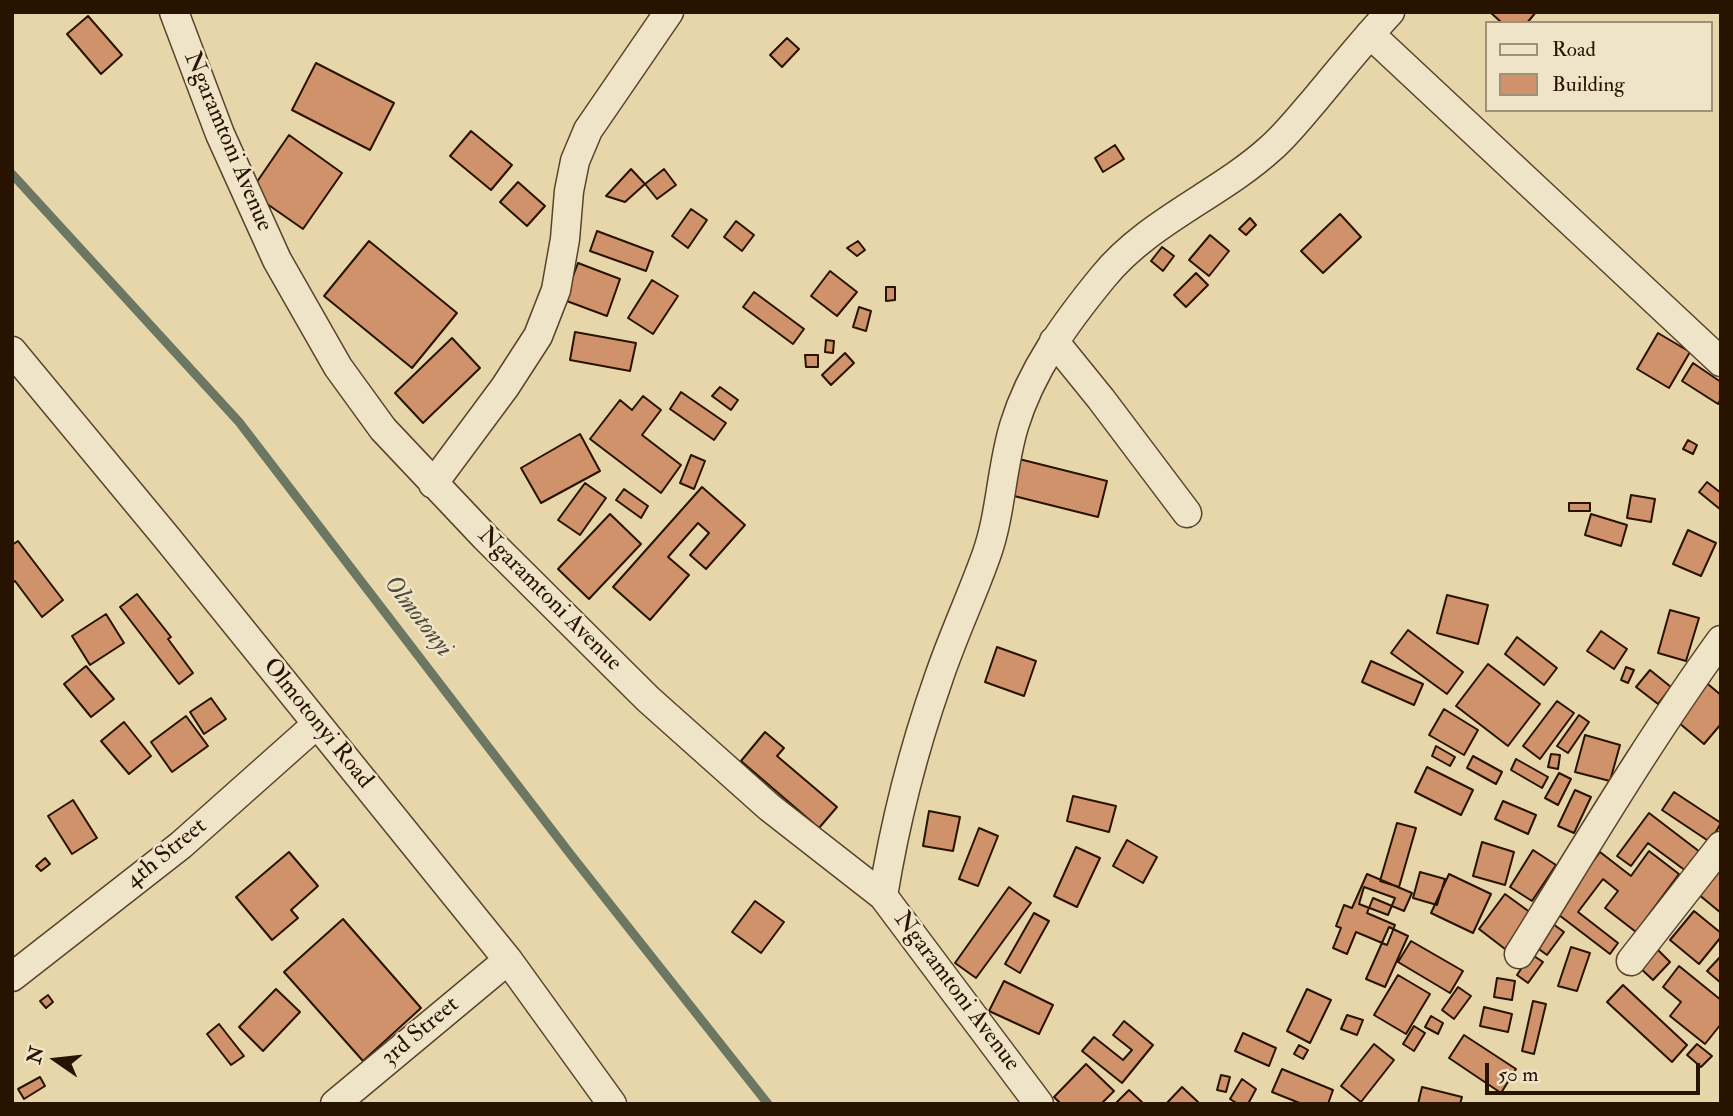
<!DOCTYPE html>
<style>
body{margin:0}
#map{position:relative;width:1733px;height:1116px;overflow:hidden;background:#e8d6ab;font-family:"IM FELL Double Pica",serif}
canvas{display:block}
.frame{position:absolute;inset:0;border:14px solid #271300;pointer-events:none}
.legend{position:absolute;left:1485px;top:21px;width:228px;height:91px;box-sizing:border-box;background:#f0e4c8;border:2px solid #a09078;margin:0;padding:9px 12px;list-style:none;font-size:21px;color:#271300}
.legend li{display:flex;align-items:center;gap:14px;height:35px}
.legend b{width:35px;border:2px solid #a09078}
.north{position:absolute;left:21px;top:1025px;width:70px;height:70px;-webkit-text-stroke:5px #f0e4c8;paint-order:stroke;rotate:284deg;font-size:19px;font-weight:700;line-height:28px;text-align:center;color:#271300}
.north::after{content:'';display:block;margin:auto;width:24px;height:32px;background:#271300;clip-path:polygon(50% 0,100% 100%,50% 72%,0 100%)}
.scale{position:absolute;left:1485px;top:1063px;width:215px;height:32px;box-sizing:border-box;border:4px solid #271300;border-top:0;padding-left:9px;font-size:21px;line-height:24px;white-space:nowrap;color:#271300;-webkit-text-stroke:5px #f0e4c8;paint-order:stroke}
</style>
<div id="map">
<canvas width="1733" height="1116"></canvas>
<div class="frame"></div>
<ul class="legend">
<li><b style="height:9px;background:#f0e4c8"></b>Road</li>
<li><b style="height:19px;background:#cf926a"></b>Building</li>
</ul>
<div class="north">N</div>
<div class="scale">50 m</div>
</div>
<script>
const ctx = document.querySelector('canvas').getContext('2d');
ctx.lineJoin = 'round';
function stroke(path, color, width, dash) { ctx.strokeStyle = color; ctx.lineWidth = width; ctx.lineCap = dash ? 'butt' : 'round'; ctx.setLineDash(dash || []); ctx.stroke(path); }
function paint(path, color) { ctx.fillStyle = color; ctx.fill(path, 'evenodd'); }
function write(font, color, halo, rows, align = 'center') {
  ctx.font = font + ' "IM FELL Double Pica",serif'; ctx.lineWidth = 5; ctx.setLineDash([]); ctx.textBaseline = 'middle'; ctx.strokeStyle = halo; ctx.fillStyle = color; for (const [text, x, y, turn = 0] of rows) {
    ctx.save(); ctx.translate(x, y); ctx.rotate((+turn || 0) * Math.PI / 180); ctx.textAlign = isNaN(turn) ? turn : align; if (halo) ctx.strokeText(text, 0, 0); ctx.fillText(text, 0, 0); ctx.restore();
  }
}
stroke(new Path2D(`
 M12 174 239 422 571 855 768 1104`), '#6b7762', 9);
const building = new Path2D(`
 M1490 12H1536L1527 23H1502Z
 M88 16 122 55 101 74 67 34Z
 M787 38 799 49 782 67 770 55Z
 M316 63 394 103 370 150 292 110Z
 M471 131 512 165 491 190 450 156Z
 M289 135 342 173 303 229 250 192Z
 M1115 145 1124 159 1103 172 1095 158Z
 M631 169 645 184 625 202 606 196Z
 M664 169 676 185 657 199 645 184Z
 M518 182 545 206 527 226 500 202Z
 M691 209 707 220 688 248 672 236Z
 M1340 214 1361 237 1323 273 1301 251Z
 M1250 218 1256 225 1246 235 1239 229Z
 M736 221 754 235 742 251 724 237Z
 M597 231 653 252 646 271 590 251Z
 M1210 235 1229 251 1209 276 1189 260Z
 M369 241 457 313 412 368 324 296Z
 M858 241 865 250 857 256 847 248Z
 M1162 247 1174 256 1163 271 1151 261Z
 M578 263 620 279 607 316 564 300Z
 M830 271 857 292 837 316 811 296Z
 M1196 273 1208 285 1186 307 1174 295Z
 M652 280 678 296 653 334 628 318Z
 M886 287H895V300L886 301Z
 M754 292 804 329 793 344 743 307Z
 M859 307 871 311 866 331 853 327Z
 M575 332 636 343 630 371 570 360Z
 M1658 333 1690 352 1669 388 1637 369Z
 M452 338 480 368 423 423 395 393Z
 M826 340 834 341 833 353 825 352Z
 M845 353 854 363 831 385 822 375Z
 M805 355H818V367H806Z
 M1693 363 1721 382V399L1718 404 1682 381Z
 M720 387 738 400 731 410 712 396Z
 M681 392 726 423 714 440 670 409Z
 M643 396 661 410 642 435 681 465 661 493 590 439 620 400 632 410Z
 M580 434 600 471 541 503 521 468Z
 M1688 440 1697 445 1693 454 1683 449Z
 M691 455 705 461 694 489 680 483Z
 M1019 459 1107 481 1098 517 1010 495Z
 M1707 482 1721 493V510L1699 492Z
 M585 483 606 498 580 535 558 520Z
 M702 487 745 525 706 569 690 555 709 533 698 523 668 557 689 575 650 620 613 587Z
 M624 489 648 506 641 518 616 500Z
 M1631 495 1655 499 1651 522 1627 518Z
 M1569 503H1590V511H1569Z
 M610 514 641 544 589 599 558 569Z
 M1591 514 1627 525 1621 546 1585 535Z
 M1688 530 1716 543 1701 576 1673 564Z
 M18 541 63 600 42 617 15 581 12 583V545Z
 M137 594 171 637 168 639 193 673 179 684 120 607Z
 M1447 595 1488 605 1478 644 1437 633Z
 M1670 610 1699 618 1686 661 1658 653Z
 M106 614 124 643 90 665 72 636Z
 M1408 630 1463 672 1447 694 1391 653Z
 M1601 631 1627 649 1614 669 1587 651Z
 M1517 637 1557 668 1544 685 1505 654Z
 M997 647 1036 661 1024 696 985 682Z
 M1371 661 1423 684 1414 705 1362 682Z
 M1488 664 1540 704 1508 746 1456 706Z
 M86 666 114 699 91 717 64 684Z
 M1626 667 1634 670 1628 683 1621 680Z
 M1650 670 1671 687 1658 704 1636 687Z
 M1703 680 1721 695V724L1704 744 1672 717Z
 M211 698 226 719 204 734 190 712Z
 M1557 701 1574 713 1540 759 1523 746Z
 M1444 709 1478 730 1464 755 1429 735Z
 M1579 715 1589 722 1568 753 1557 746Z
 M186 716 208 746 172 772 151 742Z
 M124 722 151 756 129 774 101 741Z
 M765 732 784 748 777 756 837 807 819 828 741 761Z
 M1585 735 1620 745 1610 781 1575 772Z
 M1436 746 1455 757 1450 766 1432 756Z
 M1551 754 1560 755 1558 769 1548 767Z
 M1473 756 1502 772 1496 784 1467 768Z
 M1516 759 1548 777 1542 788 1511 770Z
 M1427 767 1473 790 1461 815 1415 792Z
 M1559 773 1571 779 1558 805 1545 798Z
 M1575 790 1591 797 1574 833 1558 826Z
 M1674 792 1721 823 1710 842 1662 810Z
 M1073 796 1116 806 1109 832 1067 821Z
 M73 800 97 838 72 854 48 816Z
 M1503 801 1536 815 1528 834 1495 819Z
 M929 811 960 817 953 851 923 846Z
 M1649 813 1700 852 1686 871 1648 843 1631 866 1617 856Z
 M1397 823 1416 828 1399 887 1380 881Z
 M979 828 998 836 978 886 959 879Z
 M1127 840 1157 857 1143 883 1113 866Z
 M1482 842 1514 852 1505 885 1473 876Z
 M1076 847 1100 858 1077 907 1054 896Z
 M1533 850 1556 865 1532 901 1510 887Z
 M1649 851 1679 874 1636 932 1605 908 1618 891 1603 879 1578 912 1618 943 1610 954 1555 912 1600 852 1631 876Z
 M289 852 318 886 291 910 298 918 272 940 236 897Z
 M45 858 50 864 41 871 36 866Z
 M1721 867V913L1698 894Z
 M1420 872 1445 879 1437 905 1413 898Z
 M1367 874 1412 893 1404 911 1373 898 1367 913 1395 925 1387 945 1356 932 1347 954 1333 948 1341 928 1336 926 1344 905 1352 908Z
 M1449 874 1491 894 1473 933 1431 913Z
 M1009 887 1031 903 976 978 955 963Z
 M1364 887 1395 898 1388 915 1359 904Z
 M1505 894 1531 913 1505 949 1479 929Z
 M755 901 784 922 761 953 732 932Z
 M1694 911 1721 933V937L1699 964 1670 940Z
 M1034 913 1049 921 1020 973 1005 964Z
 M343 919 421 1008 363 1061 284 972Z
 M1553 924 1564 932 1547 955 1536 947Z
 M1389 927 1408 936 1385 987 1366 979Z
 M1411 941 1463 971 1450 993 1398 962Z
 M1571 947 1590 953 1577 991 1558 986Z
 M1657 949 1670 962 1653 980 1639 967Z
 M1531 954 1543 962 1528 983 1517 975Z
 M1721 956V983L1707 971Z
 M1679 966 1721 1000V1024L1705 1044 1670 1016 1681 1002 1663 987Z
 M1398 975 1430 994 1406 1034 1374 1015Z
 M1497 978 1515 981 1512 1000 1494 997Z
 M1004 981 1053 1005 1039 1034 989 1011Z
 M1623 985 1687 1045 1672 1062 1607 1002Z
 M1458 987 1471 996 1454 1019 1442 1010Z
 M276 989 300 1012 263 1051 239 1027Z
 M1307 989 1331 1000 1310 1043 1287 1031Z
 M48 995 53 1002 46 1008 40 1001Z
 M1533 1001 1546 1004 1534 1054 1522 1051Z
 M1484 1007 1512 1014 1508 1032 1480 1026Z
 M1347 1015 1363 1020 1357 1035 1341 1029Z
 M1431 1016 1443 1023 1438 1034 1425 1027Z
 M1124 1021 1153 1045 1122 1083 1082 1051 1094 1037 1123 1060 1132 1050 1113 1035Z
 M219 1024 244 1056 231 1065 207 1034Z
 M1414 1026 1425 1033 1414 1051 1403 1044Z
 M1243 1033 1276 1048 1269 1066 1235 1051Z
 M1464 1035 1516 1069 1501 1093 1449 1058Z
 M1374 1044 1394 1060 1361 1102 1341 1086Z
 M1697 1044 1712 1056 1701 1067 1687 1055Z
 M1299 1045 1308 1050 1303 1059 1294 1054Z
 M1086 1064 1114 1091 1101 1104H1061L1054 1097Z
 M1282 1069 1333 1090 1328 1104H1302L1272 1092Z
 M1221 1075 1230 1077 1226 1092 1217 1090Z
 M40 1077 45 1086 24 1099 18 1089Z
 M1242 1079 1256 1089 1248 1104H1238L1230 1099Z
 M1182 1087 1198 1102 1196 1104H1166Z
 M1422 1087 1462 1097 1460 1104H1418Z
 M1129 1090 1144 1104H1115Z`);
paint(building, '#cf926a');
stroke(building, '#271300', 2);
const minor = new Path2D(`
 M174 12 220 134 277 260 338 367 383 429 485 537 648 699 769 807 883 896 1039 1104
 M1370 34 1721 362
 M1054 341 1101 399 1187 513
 M12 351 167 538 508 960 612 1104
 M433 484 505 387 538 336 556 290 565 239 569 191 575 161 588 130 669 12
 M883 896C895 822 913 751 938 680 952 638 971 598 986 556 1001 515 1001 469 1014 426 1031 370 1066 322 1103 277 1147 222 1221 194 1271 148 1287 134 1300 117 1314 101 1339 71 1363 41 1390 12
 M1519 954C1585 848 1648 741 1721 640
 M1631 961 1721 846
 M12 977 181 845 317 724
 M335 1104 508 960`);
stroke(minor, '#57442b', 31);
stroke(minor, '#f0e4c8', 28);
write('24px', '#271300', '#f0e4c8', [
 ["Ngaramtoni Avenue",227,142,67],
 ["Ngaramtoni Avenue",549,600,45],
 ["Olmotonyi Road",317,724,51],
 ["4th Street",167,854,-39],
 ["Ngaramtoni Avenue",956,992,53],
 ["3rd Street",421,1032,-40]
]);
write('italic 26px', '#4f4d39', '#f0e4c8', [
 ["Olmotonyi",417,617,52]
]);
</script>
